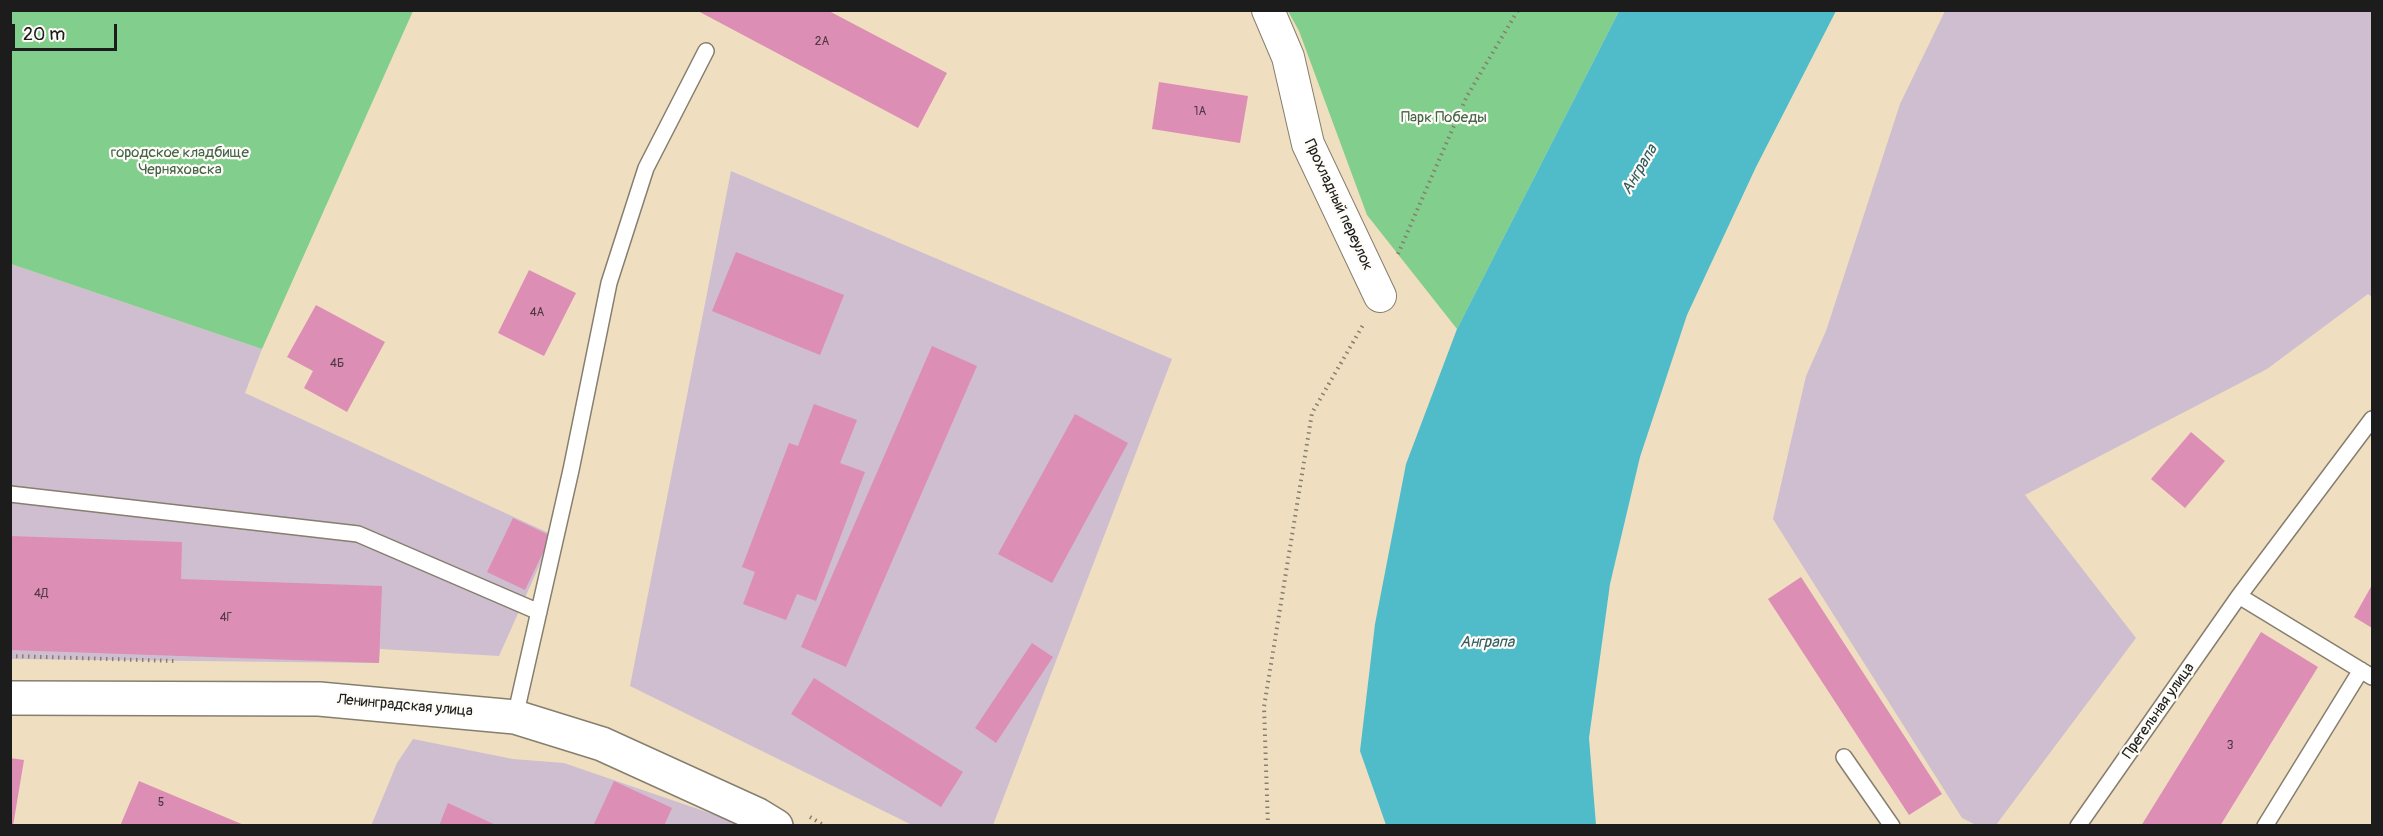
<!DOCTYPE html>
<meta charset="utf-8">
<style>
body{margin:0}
#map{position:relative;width:2383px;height:836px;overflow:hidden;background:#efdfc0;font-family:Pangolin,sans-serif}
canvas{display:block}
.frame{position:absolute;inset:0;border:12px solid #1c1c1c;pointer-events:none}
.scale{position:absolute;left:12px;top:24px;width:105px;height:27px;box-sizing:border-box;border:3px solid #1c1c1c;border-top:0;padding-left:8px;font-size:18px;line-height:21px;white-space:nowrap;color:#1c1c1c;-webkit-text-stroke:4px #fdfcf7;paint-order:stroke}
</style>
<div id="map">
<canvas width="2383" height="836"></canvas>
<div class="frame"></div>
<div class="scale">20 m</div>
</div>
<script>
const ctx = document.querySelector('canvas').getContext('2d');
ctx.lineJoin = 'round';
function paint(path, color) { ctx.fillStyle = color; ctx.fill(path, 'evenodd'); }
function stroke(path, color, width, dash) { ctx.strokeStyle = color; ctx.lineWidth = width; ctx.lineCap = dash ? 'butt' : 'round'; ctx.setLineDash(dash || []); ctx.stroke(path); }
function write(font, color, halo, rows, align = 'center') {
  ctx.font = font + ' Pangolin,sans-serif'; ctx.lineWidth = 4.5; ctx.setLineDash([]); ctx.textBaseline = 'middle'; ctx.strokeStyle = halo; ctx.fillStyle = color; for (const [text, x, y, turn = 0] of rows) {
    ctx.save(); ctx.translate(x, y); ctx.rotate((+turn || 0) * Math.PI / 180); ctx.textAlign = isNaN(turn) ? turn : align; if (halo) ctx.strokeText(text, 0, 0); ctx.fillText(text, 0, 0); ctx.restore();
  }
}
paint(new Path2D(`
 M1945 11H2372V297L2368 294 2267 369 2025 495 2136 638 1996 825H1976L1962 818 1773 519 1806 376 1826 331 1900 104Z
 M731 171 1172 359 993 825H912L630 686Z
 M11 264 262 349 245 393 553 535 499 656 380 649 379 663 11 659Z
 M413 739 513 759 564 763 730 820 738 825 371 826 397 763Z`), '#cebed0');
paint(new Path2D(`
 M11 10 413 11 262 349 11 264Z
 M1288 11H1619L1457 329 1367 215 1299 31Z`), '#82ce8c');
paint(new Path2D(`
 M1619 11H1836L1756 167 1687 315 1640 457 1610 584 1589 738 1596 825H1386L1360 751 1375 624 1406 464 1457 329Z`), '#50bcca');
paint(new Path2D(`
 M696 10H827L947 73 918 128Z
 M1159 82 1248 96 1240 143 1152 129Z
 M736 252 844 295 820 355 712 311Z
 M529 270 576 293 544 356 498 333Z
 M316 305 385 342 347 412 304 388 313 371 287 357Z
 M932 346 977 366 846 667 801 647Z
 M814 404 857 420 840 463 865 472 816 601 797 594 786 620 743 604 755 572 742 567 789 443 798 446Z
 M1075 414 1128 443 1052 583 998 554Z
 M2191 432 2225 461 2185 508 2151 479Z
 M513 518 551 536 525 590 487 572Z
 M10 536 182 542 181 579 382 586 379 663 10 650Z
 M1801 577 1942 794 1909 815 1768 599Z
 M2372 585V628L2354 617Z
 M2261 632 2318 667 2220 826H2141Z
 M1032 643 1053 657 996 743 975 728Z
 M814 678 963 772 941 807 791 714Z
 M10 758 24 760 13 826H10Z
 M139 781 244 825V826H120Z
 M614 781 672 808 664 826H593Z
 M448 803 498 826H439Z`), '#dd8eb4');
const service = new Path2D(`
 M10 494 358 534 539 612
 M2239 596 2372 677
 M515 717 571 470 609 283 646 168 706 51
 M1844 757 1892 826
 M2078 826 2239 596 2372 419
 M2265 826 2361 670`);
const minor = new Path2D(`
 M1268 10 1288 57 1308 144 1380 296`);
const tertiary = new Path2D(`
 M10 698 319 699 515 717 602 744 758 815 776 826`);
stroke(service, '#867e6e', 18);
stroke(minor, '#867e6e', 34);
stroke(tertiary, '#867e6e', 36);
stroke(new Path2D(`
 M1398 254 1467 96 1518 10
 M10 656 174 661
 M810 817 825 826
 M1268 826 1264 707 1312 413 1363 325`), '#867e6e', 4, [1.5, 4.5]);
stroke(service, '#fff', 15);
stroke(minor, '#fff', 32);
stroke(tertiary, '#fff', 33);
write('12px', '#4c3842', null, [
 ["2А",822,42],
 ["1А",1200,112],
 ["4А",537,313],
 ["4Б",337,364],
 ["4Д",41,594],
 ["4Г",226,618],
 ["3",2230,746],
 ["5",161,803]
]);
write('15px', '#456349', '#fdfcf7', [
 ["Парк Победы",1444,118],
 ["городское кладбище",180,153],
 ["Черняховска",180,170]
]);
write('15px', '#1c1c1c', '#fdfcf7', [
 ["Прохладный переулок",1338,205,65],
 ["Ленинградская улица",405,706,5],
 ["Прегельная улица",2159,711,-55]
]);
write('italic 16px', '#315c62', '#fdfcf7', [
 ["Анграпа",1640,170,-59],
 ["Анграпа",1487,643]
]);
</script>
